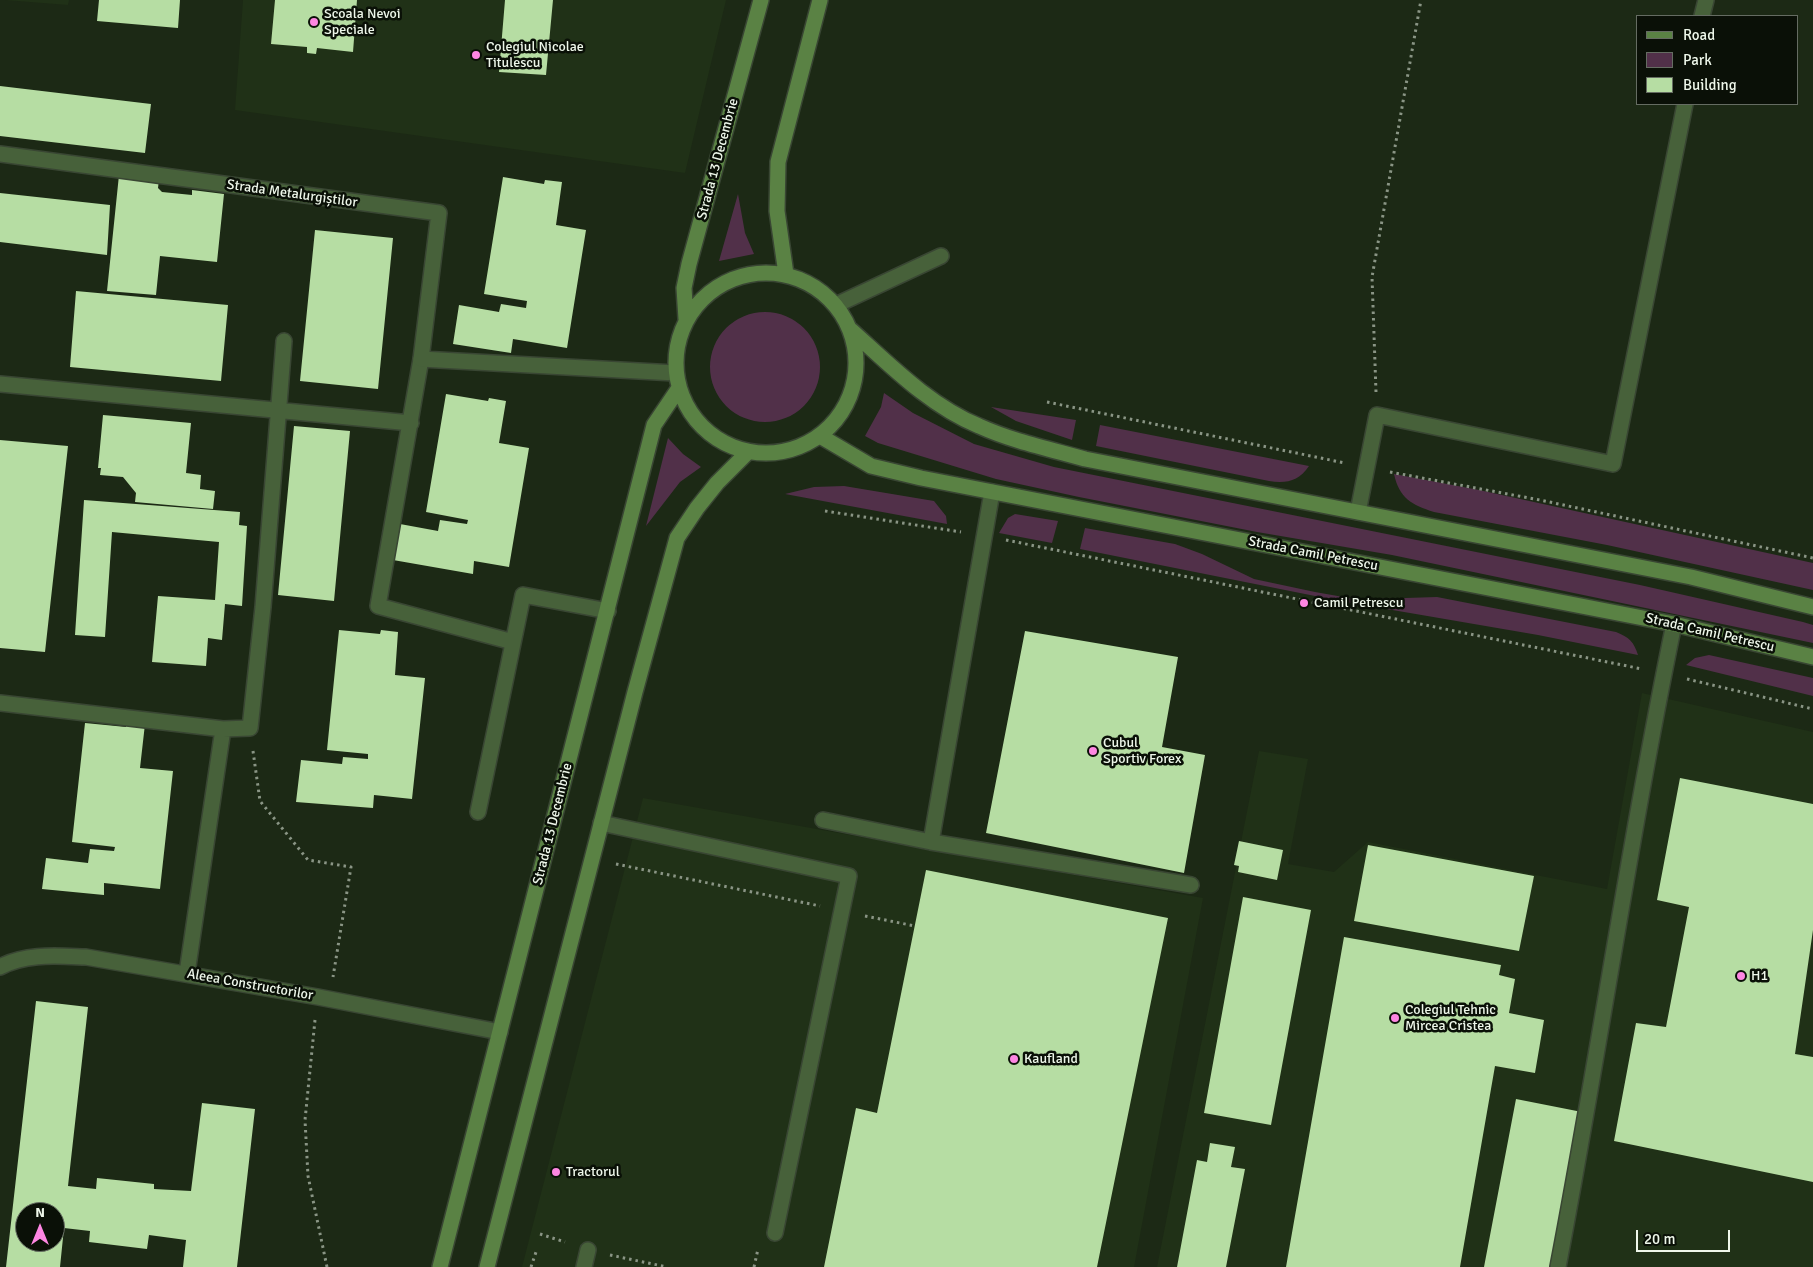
<!DOCTYPE html>
<meta charset="utf-8">
<style>
body{margin:0}
#map{position:relative;width:1813px;height:1267px;overflow:hidden;background:#1c2915;font-family:Signika,sans-serif}
canvas{display:block}
.legend{position:absolute;left:1636px;top:15px;width:162px;height:90px;box-sizing:border-box;background:#0a1007;border:1px solid #656c62;margin:0;padding:6px 9px;list-style:none;font-size:15px;color:#eef7ea}
.legend li{display:flex;align-items:center;gap:10px;height:25px}
.legend b{width:25px;border:1px solid #656c62}
.north{position:absolute;left:15px;top:1202px;width:50px;height:50px;box-sizing:border-box;background:#0a1007;border:1px solid #656c62;border-radius:50%;rotate:0deg;font-size:14px;font-weight:700;line-height:20px;text-align:center;color:#eef7ea}
.north::after{content:'';display:block;margin:auto;width:18px;height:22px;background:#fd86e2;clip-path:polygon(50% 0,100% 100%,50% 72%,0 100%)}
.scale{position:absolute;left:1636px;top:1230px;width:94px;height:22px;box-sizing:border-box;border:2px solid #eef7ea;border-top:0;padding-left:6px;font-size:15px;line-height:18px;white-space:nowrap;color:#eef7ea;-webkit-text-stroke:4px #0a1007;paint-order:stroke}
</style>
<div id="map">
<canvas width="1813" height="1267"></canvas>
<ul class="legend">
<li><b style="height:6px;background:#5a8244"></b>Road</li>
<li><b style="height:14px;background:#513049"></b>Park</li>
<li><b style="height:14px;background:#b6dda3"></b>Building</li>
</ul>
<div class="north">N</div>
<div class="scale">20 m</div>
</div>
<script>
const ctx = document.querySelector('canvas').getContext('2d');
ctx.lineJoin = 'round';
function paint(path, color) { ctx.fillStyle = color; ctx.fill(path, 'evenodd'); }
function stroke(path, color, width, dash) { ctx.strokeStyle = color; ctx.lineWidth = width; ctx.lineCap = dash ? 'butt' : 'round'; ctx.setLineDash(dash || []); ctx.stroke(path); }
function write(font, color, halo, rows, align = 'center') {
  ctx.font = font + ' Signika,sans-serif'; ctx.lineWidth = 5; ctx.setLineDash([]); ctx.textBaseline = 'middle'; ctx.strokeStyle = halo; ctx.fillStyle = color; for (const [text, x, y, turn = 0] of rows) {
    ctx.save(); ctx.translate(x, y); ctx.rotate((+turn || 0) * Math.PI / 180); ctx.textAlign = isNaN(turn) ? turn : align; if (halo) ctx.strokeText(text, 0, 0); ctx.fillText(text, 0, 0); ctx.restore();
  }
}
paint(new Path2D(`
 M5 0H69L68 5Z
 M243 0H726L685 173 235 110Z
 M1642 693 1813 732V1267H1157L1259 751 1308 759 1288 864 1334 872 1368 842 1607 889Z
 M643 798 1203 898 1134 1267H522Z`), '#203117');
paint(new Path2D(`
 M738 194 745 233 754 254 719 261Z
 M710 367a55 55 0 1 1 110 0a55 55 0 1 1-110 0Z
 M884 393 913 413 974 444 1054 467 1640 585 1803 622 1813 625V643L1392 555 1257 532 1079 497 996 479 878 443 865 436 881 407Z
 M991 407 1076 420 1072 440 1016 421Z
 M1100 425 1309 466C1299 481 1286 484 1269 481L1096 446Z
 M668 438 683 454 701 467 680 482 646 526Z
 M1394 474 1479 490 1813 563V590L1607 545 1434 512C1412 505 1399 498 1394 474Z
 M844 486 934 501 946 516 947 524 785 494 814 487Z
 M1015 514 1058 521 1052 543 999 533 1008 518Z
 M1085 528 1175 544 1202 554 1254 579 1315 592 1349 598 1374 599 1437 597 1616 632C1629 637 1634 642 1638 655L1538 635 1340 601 1080 549Z
 M1709 655 1813 678V696L1686 665 1695 658Z`), '#513049');
paint(new Path2D(`
 M99 0H180L178 28 97 21Z
 M275 0H357L353 52 317 48 316 54 307 53V47L271 44Z
 M505 0H553L546 75 499 72Z
 M0 86 151 104 145 153 0 136Z
 M119 175 159 179 158 188 162 192 192 195V190L224 194 217 262 160 256 156 295 107 291Z
 M503 177 544 184 545 180 562 182 556 225 586 230 567 348 513 339 511 353 453 344 459 305 499 312 501 304 526 308 527 301 484 294Z
 M0 193 110 205 107 255 0 242Z
 M315 230 393 238 378 389 300 381Z
 M76 291 228 305 221 381 70 367Z
 M446 394 488 401 489 398 506 401 499 443 529 448 509 567 474 561 473 574 393 560 400 524 438 531 440 520 467 524 468 520 426 512Z
 M103 415 191 423 186 473 201 475 200 489 215 491 213 509 135 502 136 493 123 477 100 475 101 468H98Z
 M294 426 350 431 334 601 278 595Z
 M0 440 68 446 45 652 0 648Z
 M84 500 240 512 239 525 247 526 242 606 225 604 222 640 208 638 206 666 152 662 158 596 215 600 219 542 112 532 105 637 75 635Z
 M339 630 380 634 381 630 398 632 395 675 425 678 412 799 374 795 373 808 296 802 301 760 342 764 343 757 368 759V754L327 750Z
 M1025 631 1178 657 1162 747 1205 755 1184 873 986 833Z
 M126 722 145 724 140 768 173 771 160 889 104 883V895L42 889 46 858 88 863 90 849 114 851 115 847 72 842 85 723 126 727Z
 M1680 778 1813 804V930L1795 1054 1813 1057V1182L1614 1141 1636 1023 1666 1027 1689 907 1657 900Z
 M1239 841 1283 850 1277 880 1238 872 1239 866 1234 865Z
 M1368 845 1534 876 1519 951 1354 921Z
 M926 870 1168 918 1097 1267H824L856 1108 877 1113Z
 M1243 897 1311 910 1271 1125 1204 1113Z
 M1344 937 1501 965 1499 975 1515 979 1509 1013 1544 1020 1535 1073 1495 1066 1460 1267H1286Z
 M36 1001 88 1007 68 1186 96 1189 97 1178 154 1184V1189L191 1191 202 1103 255 1109 237 1267H183L186 1240 149 1235 147 1249 89 1242 90 1231 64 1228 60 1267H6ZM25 1212H55V1242H25Z
 M1516 1099 1587 1113 1557 1267H1484Z
 M1210 1143 1235 1147 1231 1167 1245 1169 1226 1267H1177L1197 1160 1207 1162Z`), '#b6dda3');
const lane = new Path2D(`
 M1702 16 1706 0
 M836 305 941 256
 M421 359 378 606 513 642
 M0 384 411 423
 M1358 512 1377 415 1613 464 1685 104
 M0 703 223 729 187 973
 M223 729 250 728 263 607 284 341
 M478 812 523 595 608 611
 M823 820 931 842 992 492
 M601 823 849 876 775 1233
 M931 842 1191 885
 M584 1267 588 1250
 M1558 1267C1599 1053 1630 837 1674 624`);
const street = new Path2D(`
 M0 154 439 213 421 359 675 373
 M0 967C26 953 57 956 86 957L318 997 500 1032`);
const secondary = new Path2D(`
 M676 363a90 90 0 1 1 180 0a90 90 0 1 1-180 0Z
 M786 274 777 211 778 162 820 0
 M686 319 684 288 689 264 761 0
 M851 330C890 365 930 406 979 426 1012 441 1049 449 1085 459L1691 577 1813 607
 M820 436 871 466 921 478 1674 624 1813 657
 M440 1267 654 425 679 388
 M487 1267 635 692 677 538 697 508 717 483 748 452`);
stroke(lane, '#394633', 18);
stroke(street, '#394633', 18);
stroke(secondary, '#394633', 18);
stroke(new Path2D(`
 M1376 392 1372 277 1421 0
 M1047 402 1345 463
 M1390 472 1540 500 1813 558
 M825 511 961 532
 M1006 540 1642 669
 M1687 679 1813 709
 M253 751 260 801 308 860 351 867 333 977
 M616 864 820 906
 M865 916 915 926
 M315 1020 305 1120 308 1176 327 1267
 M540 1234 565 1242
 M610 1255 667 1267
 M531 1267 537 1249
 M754 1267 758 1249`), '#8a9585', 3, [2.5, 4]);
stroke(lane, '#47613a', 15);
stroke(street, '#47613a', 15);
stroke(secondary, '#5a8244', 15);
for (const [x, y, r, color] of [
 [314,22,5,"#fd86e2"],
 [476,55,5,"#fd86e2"],
 [1304,603,5,"#fd86e2"],
 [1093,751,5,"#fd86e2"],
 [1741,976,5,"#fd86e2"],
 [1395,1018,5,"#fd86e2"],
 [1014,1059,5,"#fd86e2"],
 [556,1172,5,"#fd86e2"]
]) { const dot = new Path2D(); dot.arc(x, y, r, 0, 2 * Math.PI); ctx.fillStyle = color; ctx.fill(dot); stroke(dot, '#0a1007', 2); }
write('14px', '#eef7ea', '#0a1007', [
 ["Scoala Nevoi",324,14],
 ["Speciale",324,30],
 ["Colegiul Nicolae",486,47],
 ["Titulescu",486,63],
 ["Camil Petrescu",1314,603],
 ["Cubul",1103,743],
 ["Sportiv Forex",1103,759],
 ["H1",1751,976],
 ["Colegiul Tehnic",1405,1010],
 ["Mircea Cristea",1405,1026],
 ["Kaufland",1024,1059],
 ["Tractorul",566,1172]
], 'left');
write('14px', '#eef7ea', '#0a1007', [
 ["Strada 13 Decembrie",718,159,-75],
 ["Strada Metalurgiștilor",292,194,8],
 ["Strada Camil Petrescu",1313,554,11],
 ["Strada Camil Petrescu",1710,633,13],
 ["Strada 13 Decembrie",553,824,-76],
 ["Aleea Constructorilor",250,985,10]
]);
</script>
